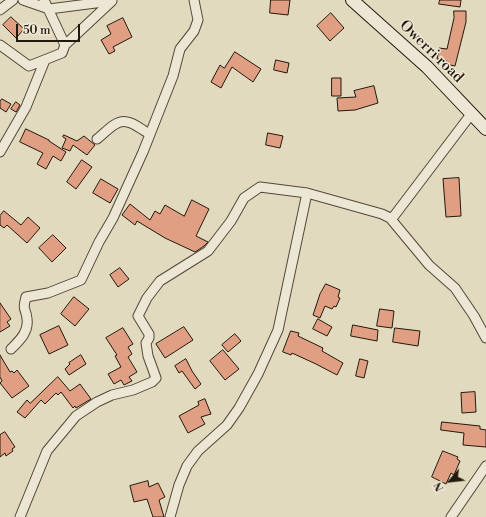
<!DOCTYPE html>
<style>
body{margin:0}
#map{position:relative;width:486px;height:517px;overflow:hidden;background:#e2dabe;font-family:"Libre Bodoni",serif}
canvas{display:block}
.north{position:absolute;left:430px;top:461px;width:40px;height:40px;-webkit-text-stroke:3px #ece7d5;paint-order:stroke;rotate:242deg;font-size:11px;font-weight:700;line-height:16px;text-align:center;color:#23180c}
.north::after{content:'';display:block;margin:auto;width:14px;height:18px;background:#23180c;clip-path:polygon(50% 0,100% 100%,50% 72%,0 100%)}
.scale{position:absolute;left:16px;top:24px;width:64px;height:18px;box-sizing:border-box;border:2px solid #23180c;border-top:0;padding-left:5px;font-size:12px;line-height:14px;white-space:nowrap;color:#23180c;-webkit-text-stroke:3px #ece7d5;paint-order:stroke}
</style>
<div id="map">
<canvas width="486" height="517"></canvas>
<div class="north">N</div>
<div class="scale">50 m</div>
</div>
<script>
const ctx = document.querySelector('canvas').getContext('2d');
ctx.lineJoin = 'round';
function paint(path, color) { ctx.fillStyle = color; ctx.fill(path, 'evenodd'); }
function stroke(path, color, width, dash) { ctx.strokeStyle = color; ctx.lineWidth = width; ctx.lineCap = dash ? 'butt' : 'round'; ctx.setLineDash(dash || []); ctx.stroke(path); }
function write(font, color, halo, rows, align = 'center') {
  ctx.font = font + ' "Libre Bodoni",serif'; ctx.lineWidth = 3; ctx.setLineDash([]); ctx.textBaseline = 'middle'; ctx.strokeStyle = halo; ctx.fillStyle = color; for (const [text, x, y, turn = 0] of rows) {
    ctx.save(); ctx.translate(x, y); ctx.rotate((+turn || 0) * Math.PI / 180); ctx.textAlign = isNaN(turn) ? turn : align; if (halo) ctx.strokeText(text, 0, 0); ctx.fillText(text, 0, 0); ctx.restore();
  }
}
const building = new Path2D(`
 M271 0H290L288 15 270 13Z
 M440 0H461L460 7 439 4Z
 M454 11H466V22L455 66 445 64 446 60 437 59 439 48 447 49 454 18Z
 M331 13 344 28 330 41 317 26Z
 M11 17 24 29 16 38 3 25Z
 M123 18 132 37 113 47 115 51 109 54 101 40 111 34 107 26Z
 M235 52 261 69 253 82 232 67 221 88 211 82 220 65 224 68Z
 M276 60 289 63 287 73 274 70Z
 M332 78H341V96H332Z
 M374 86 378 103 355 110 338 111 337 98 356 97 354 91Z
 M2 99 11 104 6 112 0 108V102Z
 M16 102 20 105 16 112 11 109Z
 M26 129 49 140V141L66 152 61 161 53 156 46 169 37 164 43 153 20 142Z
 M268 133 283 136 280 148 266 145Z
 M64 135 77 141 84 136 95 145 87 155 73 145 70 151 62 148 66 139 63 137Z
 M82 160 92 167 76 189 67 182Z
 M459 178 461 216 446 217 443 179Z
 M101 179 118 189 110 203 93 193Z
 M192 200 209 209 196 236 208 242 204 246 195 252 165 238 137 221 135 225 122 215 130 204 150 220 155 211 160 214 165 205 184 216Z
 M4 211 21 225 28 217 40 228 27 243 7 225 4 228 0 225V216Z
 M53 235 66 248 52 262 39 248Z
 M120 268 129 279 118 287 110 275Z
 M326 284 340 290 338 297 340 298 336 307 334 306 332 309 325 306 320 318 313 315 320 294Z
 M74 297 89 309 75 326 61 314Z
 M0 303 11 319 7 322 10 326 0 332Z
 M380 309 394 311 392 328 377 326Z
 M318 319 332 327 327 336 313 329Z
 M353 325 378 330 377 341 351 336Z
 M59 326 68 345 49 354 40 335Z
 M184 327 193 340 165 358 156 344Z
 M123 328 133 344 128 347 132 354 128 357 137 372 129 377 132 381 124 385 121 380 114 384 108 374 121 367 115 356 117 355 106 338Z
 M395 328 420 331 418 346 393 342Z
 M291 331 299 333 298 336 323 348 322 351 343 363 337 375 316 364 292 353 291 355 283 352Z
 M235 334 241 341 228 352 222 345Z
 M223 350 239 369 225 380 210 361Z
 M0 355 10 372 12 371 14 373 17 370 29 386 12 398 0 383 2 381 0 377Z
 M81 355 86 364 69 375 65 369 70 364 69 363Z
 M186 359 192 371 201 384 195 389 182 371 179 373 175 366Z
 M360 359 368 361 364 378 356 376Z
 M58 377 70 391 80 384 91 399 76 408 75 406 73 408 61 392 58 395 56 393 45 404 41 400 25 418 17 412 27 400 30 403Z
 M475 392 476 412 462 413 461 393Z
 M205 399 211 414 201 417 205 424 188 433 179 416 199 405 198 402Z
 M442 422 480 426V429L486 430V447L463 445 464 433 441 430Z
 M5 432 15 447 12 449 13 451 6 456 5 453 0 457V435Z
 M443 451 458 457 457 459 460 461 454 475 451 473 446 484 432 477Z
 M148 481 149 487 158 483 165 497 159 500 164 517H153L147 499 134 502 130 486Z`);
paint(building, '#e09f83');
stroke(building, '#23180c', 1);
const street = new Path2D(`
 M23 0 49 9 111 1
 M0 10 13 0
 M0 45 29 66 62 53 65 45 44 0
 M65 45 112 1
 M97 139C105 133 116 119 127 122 135 123 143 131 150 134
 M0 152 26 107 45 60
 M390 218 429 265 455 288 474 316 486 338
 M11 349C19 341 29 332 27 319 26 307 22 312 26 297L48 293 81 280 99 242 113 218 143 152 173 76 180 49 194 31 198 20 194 0
 M20 517 47 451 76 416 97 402 112 395 133 390 152 382 156 378 148 356 146 343 149 338V334L138 316 147 298 160 281 208 251 231 221 244 198 260 187 307 193
 M170 517 179 485 187 466 198 451 227 425 239 408 258 374 278 330 307 193 382 214 390 218 394 216 472 113
 M451 517 486 466`);
const secondary = new Path2D(`
 M352 0 427 67 486 129`);
stroke(street, '#534838', 11);
stroke(secondary, '#23180c', 14);
stroke(street, '#ece7d5', 9);
stroke(secondary, '#ece7d5', 12);
write('15px', '#23180c', '#ece7d5', [
 ["Owerri road",431,52,44]
]);
</script>
